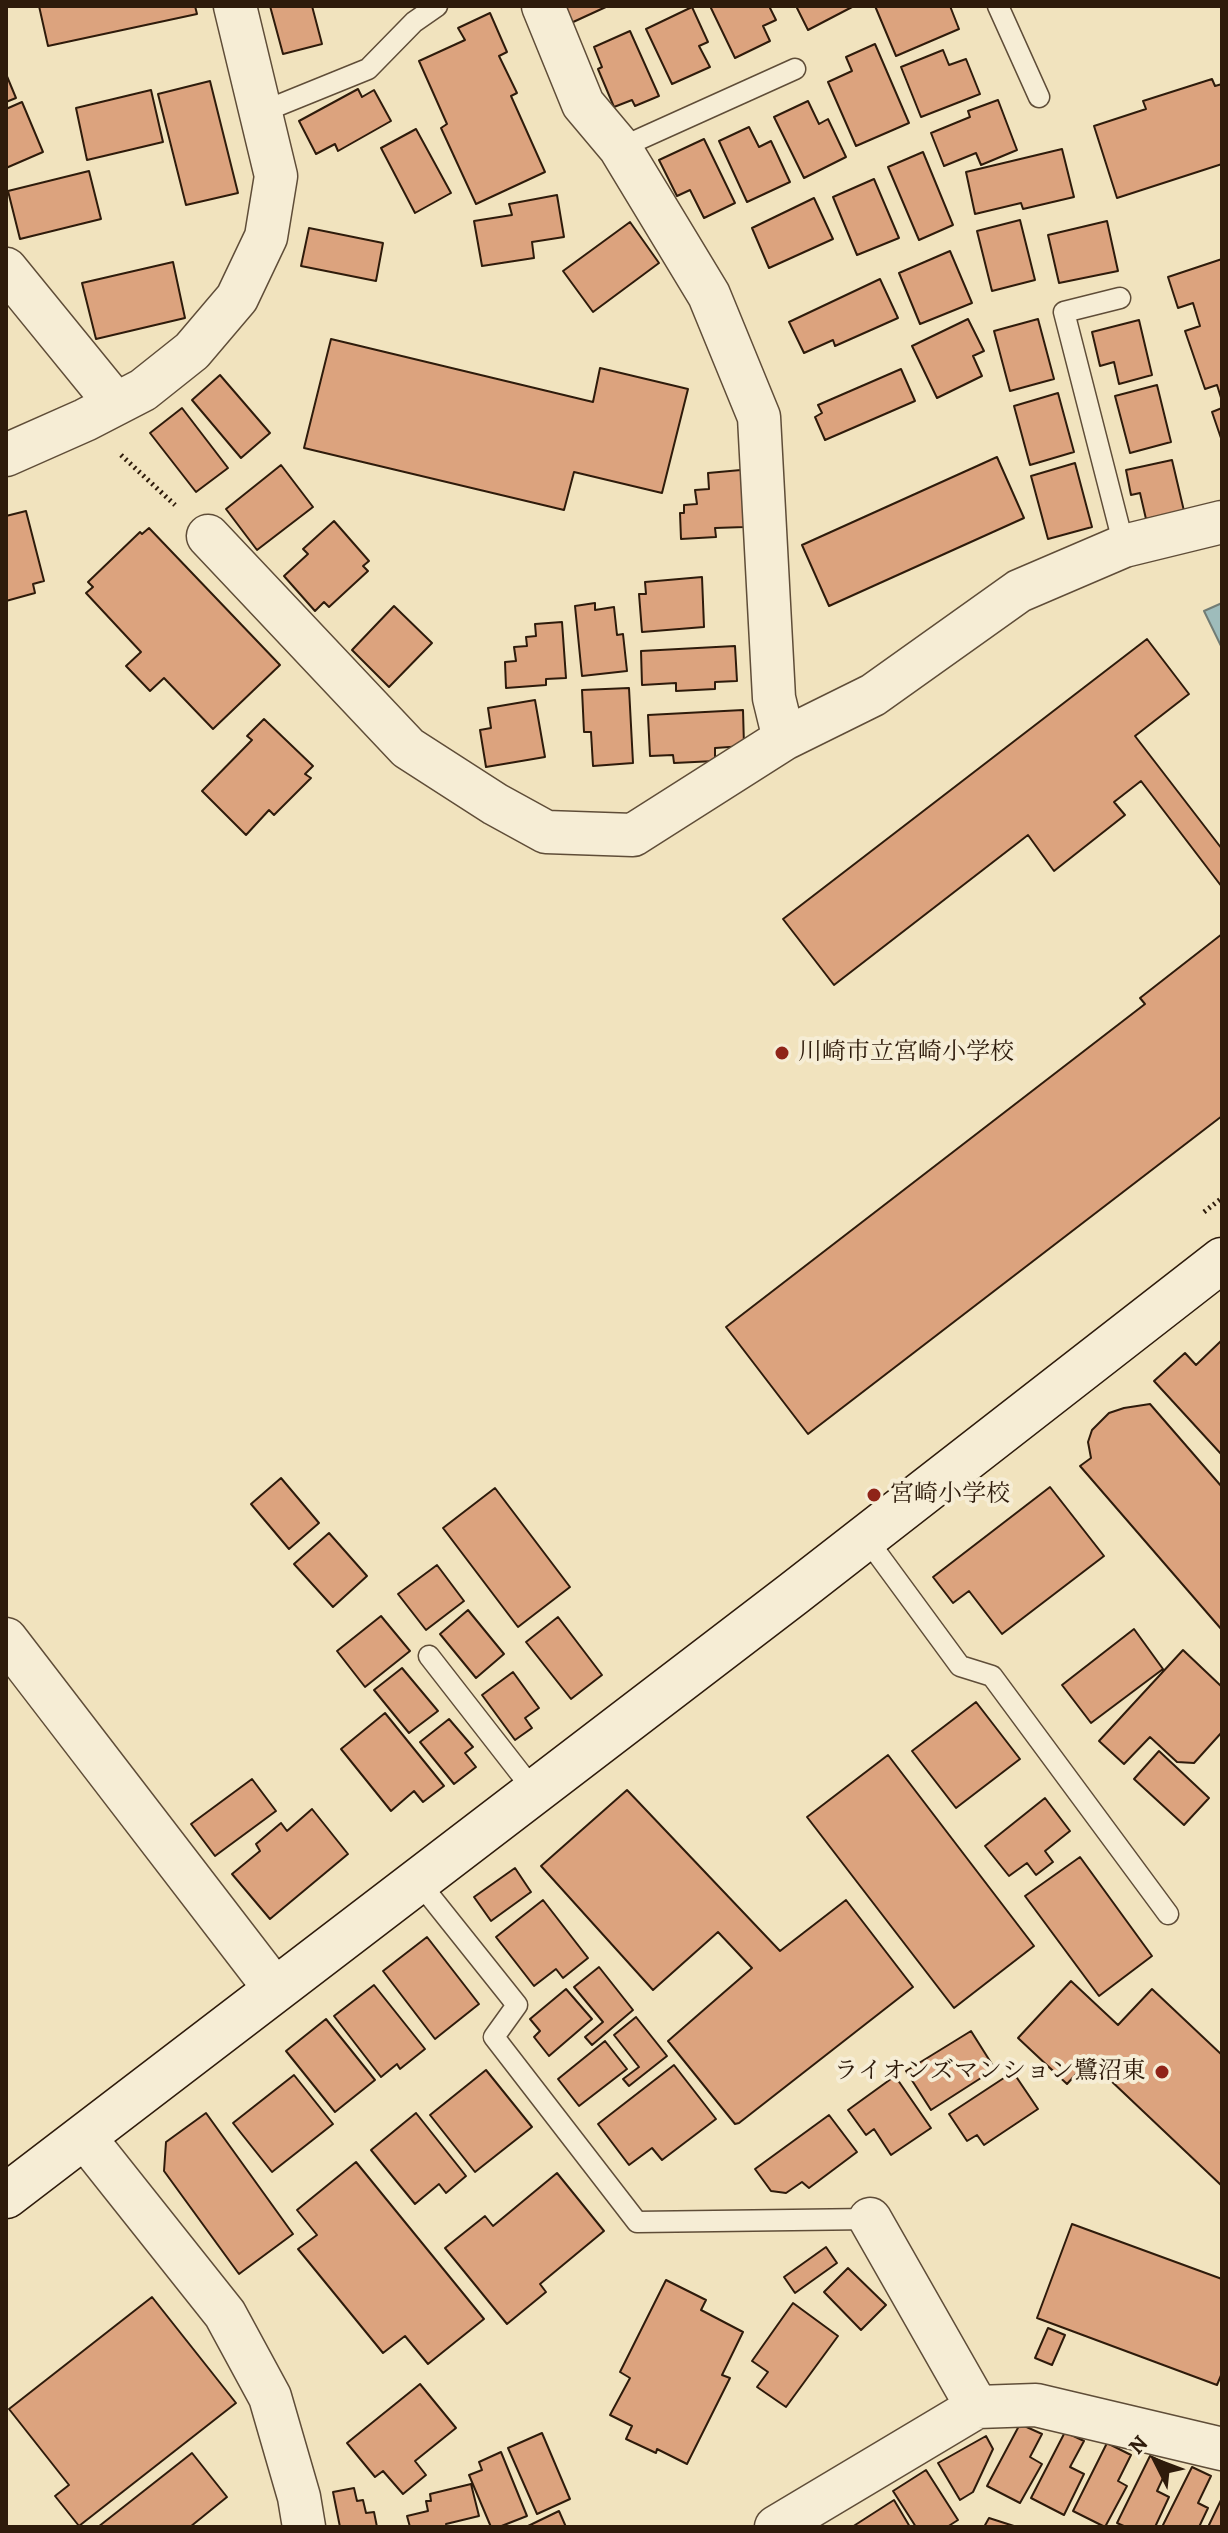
<!DOCTYPE html>
<meta charset="utf-8">
<style>
body{margin:0}
#map{position:relative;width:1228px;height:2533px;overflow:hidden;background:#f1e3be;font-family:Alegreya,serif}
canvas{display:block}
.frame{position:absolute;inset:0;border:8px solid #2e1b0b;pointer-events:none}
.north{position:absolute;left:1116px;top:2421px;width:80px;height:80px;-webkit-text-stroke:6px #f6edd5;paint-order:stroke;rotate:312deg;font-size:22px;font-weight:700;line-height:32px;text-align:center;color:#2e1b0b}
.north::after{content:'';display:block;margin:auto;width:28px;height:36px;background:#2e1b0b;clip-path:polygon(50% 0,100% 100%,50% 72%,0 100%)}
</style>
<div id="map">
<canvas width="1228" height="2533"></canvas>
<div class="frame"></div>
<div class="north">N</div>
</div>
<script>
const ctx = document.querySelector('canvas').getContext('2d');
ctx.lineJoin = 'round';
function paint(path, color) { ctx.fillStyle = color; ctx.fill(path, 'evenodd'); }
function stroke(path, color, width, dash) { ctx.strokeStyle = color; ctx.lineWidth = width; ctx.lineCap = dash ? 'butt' : 'round'; ctx.setLineDash(dash || []); ctx.stroke(path); }
function write(font, color, halo, rows, align = 'center') {
  ctx.font = font + ' Alegreya,"Noto Serif JP",serif'; ctx.lineWidth = 8; ctx.setLineDash([]); ctx.textBaseline = 'middle'; ctx.strokeStyle = halo; ctx.fillStyle = color; for (const [text, x, y, turn = 0] of rows) {
    ctx.save(); ctx.translate(x, y); ctx.rotate((+turn || 0) * Math.PI / 180); ctx.textAlign = isNaN(turn) ? turn : align; if (halo) ctx.strokeText(text, 0, 0); ctx.fillText(text, 0, 0); ctx.restore();
  }
}
const water = new Path2D(`
 M1222 603V648L1204 611Z`);
paint(water, '#9ebcbb');
stroke(water, '#717c75', 2);
const building = new Path2D(`
 M39 6H195L197 14 48 46Z
 M270 6H312L322 44 283 54Z
 M564 6H608L571 23Z
 M710 6H769L776 20 763 26 770 41 735 58Z
 M796 6H854L808 30Z
 M875 6H950L959 29 896 56Z
 M692 7 708 42 699 46 710 67 672 84 646 29Z
 M490 13 507 52 499 56 517 93 511 96 545 172 476 204 441 128 447 124 419 61 465 40 458 28Z
 M630 31 659 96 635 106 632 100 614 107 598 69 602 67 594 47Z
 M875 44 909 123 856 146 828 82 852 71 846 57Z
 M943 50 949 65 966 59 980 94 921 117 901 67Z
 M6 74 16 98 6 102Z
 M1212 79 1215 86 1222 84V164L1117 198 1094 126 1146 109 1143 101Z
 M210 81 238 193 186 205 158 94Z
 M358 89 362 97 374 90 391 121 338 151 335 144 316 154 299 121Z
 M151 90 163 142 87 160 76 108Z
 M998 100 1017 150 981 165 976 153 944 166 931 133 970 117 968 111Z
 M808 101 819 124 828 119 846 157 804 178 774 117Z
 M22 102 43 152 6 168V109Z
 M749 127 759 147 771 141 790 182 747 202 719 141Z
 M416 129 451 193 415 213 381 148Z
 M704 139 735 203 704 218 690 190 677 196 659 160Z
 M1062 149 1074 197 1023 209 1021 203 975 214 966 172Z
 M923 152 953 225 919 240 888 167Z
 M89 171 101 219 20 239 8 191Z
 M874 179 899 238 857 255 833 197Z
 M557 195 564 237 532 242 534 258 482 266 474 221 512 215 509 204Z
 M814 198 833 239 769 268 752 228Z
 M1020 220 1035 280 992 291 977 231Z
 M1107 221 1118 271 1059 283 1048 235Z
 M630 222 659 263 593 312 563 271Z
 M309 228 383 243 376 281 301 266Z
 M950 251 972 303 920 324 899 273Z
 M1222 259V401L1217 385 1205 389 1185 331 1200 326 1193 303 1178 308 1168 277Z
 M173 262 185 318 96 339 82 283Z
 M880 279 898 318 835 346 833 340 804 353 789 322Z
 M968 319 984 351 973 356 982 376 937 398 912 346Z
 M1038 319 1054 379 1010 391 994 331Z
 M1139 320 1152 375 1119 384 1114 362 1100 366 1092 332Z
 M331 339 593 402 600 368 688 389 662 493 574 472 564 510 304 448Z
 M901 369 915 401 825 440 815 417 822 413 818 405Z
 M220 375 270 433 241 458 192 400Z
 M1157 385 1171 442 1130 453 1115 396Z
 M1058 393 1074 452 1030 465 1014 406Z
 M182 408 228 468 196 492 150 433Z
 M1222 408V441L1212 412Z
 M997 457 1024 518 829 606 802 545Z
 M1172 460 1184 511 1146 519 1140 493 1131 495 1126 470Z
 M1075 463 1092 527 1048 539 1031 476Z
 M281 465 313 507 257 550 226 509Z
 M741 470 745 527 715 528 716 537 681 539 680 513H684V505L697 504 695 490 709 489 708 473Z
 M26 511 44 581 33 584 35 593 6 601V516Z
 M334 521 369 561 363 566 368 571 329 607 324 602 315 611 284 576 308 554 303 549Z
 M149 528 280 665 213 729 164 678 150 691 126 666 141 652 86 593 93 587 88 582 140 532 142 534Z
 M702 577 704 627 642 632 639 594H646L645 582Z
 M595 603V610L614 607 617 635 623 634 627 671 582 676 575 606Z
 M394 606 432 643 389 687 352 650Z
 M562 622 566 678 546 679V685L506 688 505 662 516 661 514 647 527 646 526 637 536 636 535 624Z
 M1147 639 1189 694 1135 736 1222 849V887L1141 781 1114 802 1125 815 1054 871 1028 835 834 985 783 919Z
 M735 646 737 681 715 682V689L676 691V683L642 685 641 651Z
 M629 688 633 763 593 766 591 732H584L582 690Z
 M535 700 545 757 486 767 480 730 491 728 488 708Z
 M743 710 744 746 715 748V761L674 763 673 755 650 756 648 715Z
 M264 719 313 766 305 774 311 778 274 815 269 810 246 835 202 791 252 740 247 736Z
 M1222 934V1116L808 1434 726 1327 1145 1004 1140 998Z
 M1222 1340V1455L1154 1381 1185 1353 1196 1365Z
 M1150 1404 1222 1487V1630L1080 1466 1091 1458 1088 1442 1092 1430 1109 1413 1124 1408Z
 M281 1478 319 1523 289 1549 251 1504Z
 M1050 1487 1104 1556 1002 1634 969 1591 953 1603 933 1577Z
 M495 1488 570 1587 518 1627 443 1528Z
 M329 1533 367 1576 333 1607 294 1564Z
 M437 1565 464 1601 426 1630 398 1594Z
 M468 1610 504 1654 476 1678 440 1634Z
 M381 1616 410 1651 365 1687 337 1651Z
 M558 1617 602 1675 571 1699 526 1642Z
 M1134 1629 1163 1669 1091 1723 1062 1685Z
 M1183 1650 1222 1687V1732L1194 1763 1177 1762 1150 1737 1124 1764 1099 1741Z
 M402 1668 438 1711 409 1733 374 1690Z
 M513 1672 539 1708 525 1718 532 1728 515 1740 482 1695Z
 M976 1702 1020 1759 956 1808 912 1751Z
 M385 1713 444 1786 423 1802 414 1791 391 1811 341 1749Z
 M449 1719 473 1747 465 1753 476 1767 454 1784 420 1742Z
 M1159 1751 1209 1798 1184 1825 1134 1779Z
 M888 1755 1034 1946 954 2008 807 1817Z
 M252 1779 276 1811 215 1856 191 1824Z
 M627 1790 780 1951 846 1900 913 1987 739 2123 735 2124 668 2041 752 1968 718 1932 653 1990 541 1866Z
 M1045 1798 1070 1831 1045 1851 1053 1862 1036 1875 1027 1863 1009 1876 985 1846Z
 M312 1809 348 1854 270 1919 232 1874 260 1851 256 1844 281 1823 287 1831Z
 M1080 1857 1152 1956 1099 1996 1025 1896Z
 M515 1868 531 1892 491 1921 474 1897Z
 M543 1900 588 1958 563 1978 556 1969 534 1986 496 1937Z
 M427 1937 479 2004 435 2039 383 1971Z
 M599 1967 633 2010 592 2045 585 2037 603 2022 574 1987Z
 M1071 1981 1118 2025 1152 1989 1222 2055V2186L1089 2060 1067 2084 1018 2038Z
 M374 1985 425 2049 400 2069 397 2064 381 2077 334 2016Z
 M566 1989 592 2019 549 2056 534 2037 540 2031 530 2019Z
 M636 2017 667 2056 629 2086 623 2079 639 2067 614 2035Z
 M326 2019 375 2080 335 2112 286 2051Z
 M971 2031 995 2069 931 2110 906 2071Z
 M605 2041 627 2069 579 2106 558 2079Z
 M674 2065 716 2119 662 2160 652 2148 629 2165 598 2124Z
 M486 2070 532 2127 475 2172 430 2115Z
 M1013 2072 1038 2109 984 2145 977 2135 967 2141 949 2114Z
 M294 2075 333 2124 272 2172 233 2123Z
 M895 2076 931 2128 891 2155 874 2129 866 2135 848 2110Z
 M206 2113 293 2234 239 2274 164 2171 166 2142Z
 M416 2113 466 2176 446 2193 439 2184 415 2204 371 2150Z
 M829 2115 857 2152 809 2188 802 2182 786 2193 771 2191 755 2169Z
 M356 2162 484 2319 428 2364 405 2336 383 2353 298 2249 317 2235 297 2210Z
 M557 2173 604 2231 540 2284 546 2292 507 2324 445 2248 485 2216 493 2226Z
 M1072 2224 1222 2279V2373L1217 2385 1037 2318Z
 M826 2247 837 2263 795 2293 784 2277Z
 M848 2268 886 2305 861 2330 824 2292Z
 M666 2280 706 2300 701 2310 743 2332 722 2375 730 2378 687 2464 657 2449 656 2453 626 2439 632 2426 610 2415 630 2378 620 2372Z
 M152 2297 236 2403 79 2526 55 2496 69 2485 9 2409Z
 M793 2303 838 2336 786 2407 757 2387 768 2372 752 2361Z
 M1048 2328 1065 2335 1052 2365 1035 2358Z
 M420 2384 456 2428 415 2461 426 2475 403 2494 383 2471 375 2477 347 2443Z
 M1020 2424 1042 2434 1030 2457 1042 2464 1020 2503 987 2486Z
 M1065 2432 1084 2441 1070 2467 1084 2474 1064 2515 1031 2498Z
 M542 2433 570 2499 537 2514 508 2448Z
 M986 2436 993 2449 973 2492 960 2500 938 2463Z
 M1107 2443 1131 2455 1118 2481 1127 2486 1105 2527 1073 2511Z
 M501 2452 527 2516 499 2527H491L469 2475 482 2470 479 2462Z
 M192 2453 227 2497 190 2527H98Z
 M1150 2456 1169 2465 1157 2491 1169 2497 1155 2527H1126L1117 2523Z
 M1192 2467 1211 2476 1198 2503 1208 2508 1199 2527H1162Z
 M926 2470 958 2520 947 2527H916L893 2491Z
 M471 2484 479 2516 446 2524 447 2527H410L407 2516 428 2511 426 2501H431L430 2494Z
 M354 2488 357 2501 363 2500 366 2513 374 2512 377 2527H340L333 2492Z
 M1222 2498V2527H1208Z
 M894 2500 910 2527H852Z
 M559 2511 566 2527H526Z
 M989 2518 1017 2527H984Z`);
paint(building, '#dca37e');
stroke(building, '#2e1b0b', 2);
const lane = new Path2D(`
 M998 6 1039 97
 M262 112 368 69 414 22 437 6
 M620 148 795 69
 M1120 298 1064 312 1124 546
 M866 1538 960 1666 992 1676 1168 1914
 M429 1656 535 1792
 M418 1881 517 2005 494 2037 637 2222 870 2219`);
const street = new Path2D(`
 M543 6 583 104 620 148 709 295 759 417 774 698 784 739
 M6 269 116 404
 M6 455 85 420 143 390 192 351 237 298 266 237 276 176 235 6
 M208 536 408 748 495 804 546 832 633 835 784 739 873 695 1019 591 1124 546 1222 522
 M6 1639 275 1989
 M85 2138 225 2314 270 2397 299 2497 304 2527
 M870 2219 977 2407
 M776 2527 977 2407 1036 2405 1222 2449`);
const secondary = new Path2D(`
 M6 2196 793 1594 1222 1260`);
stroke(lane, '#5f4d38', 23);
stroke(street, '#5f4d38', 45);
stroke(secondary, '#2e1b0b', 47);
stroke(new Path2D(`
 M121 455 175 505
 M1204 1212 1222 1198`), '#2e1b0b', 5, [2, 4]);
stroke(lane, '#f6edd5', 20);
stroke(street, '#f6edd5', 42);
stroke(secondary, '#f6edd5', 44);
for (const [x, y, r, color] of [
 [782,1053,8,"#8f2418"],
 [874,1495,8,"#8f2418"],
 [1162,2072,8,"#8f2418"]
]) { const dot = new Path2D(); dot.arc(x, y, r, 0, 2 * Math.PI); ctx.fillStyle = color; ctx.fill(dot); stroke(dot, '#f6edd5', 3); }
write('24px', '#2e1b0b', '#f6edd5', [
 ["川崎市立宮崎小学校",798,1053],
 ["宮崎小学校",890,1495],
 ["ライオンズマンション鷺沼東",1146,2072,"right"]
], 'left');
</script>
